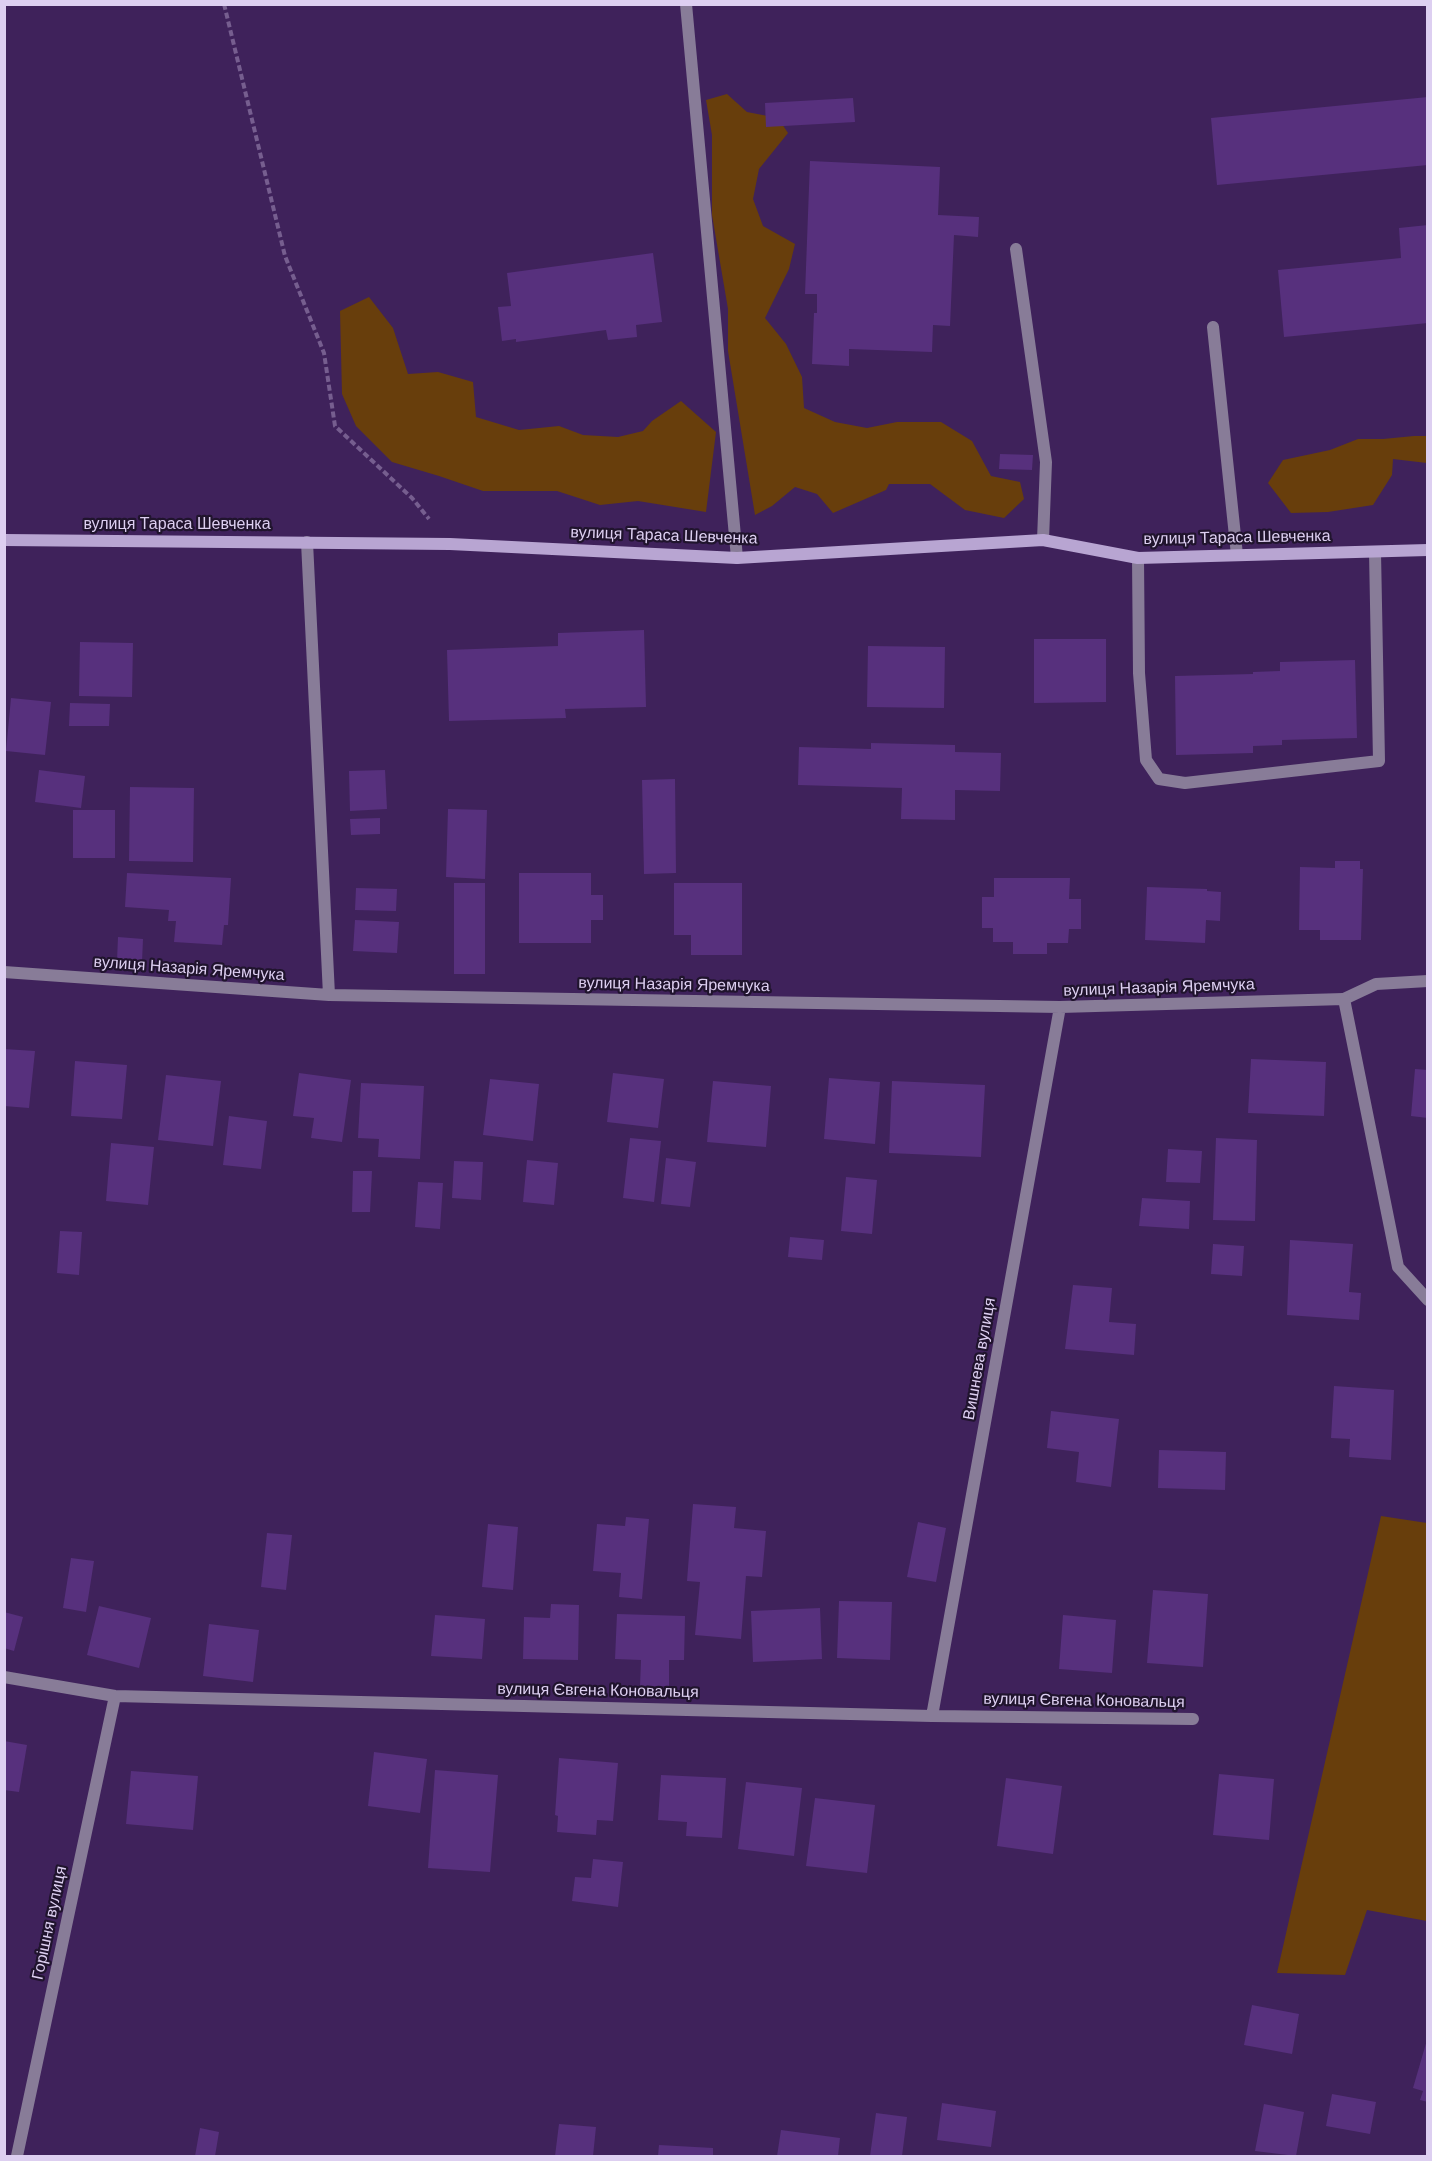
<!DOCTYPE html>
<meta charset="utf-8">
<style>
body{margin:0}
#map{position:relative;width:1432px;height:2161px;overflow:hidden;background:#3f225b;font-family:Arial,sans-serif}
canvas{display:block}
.frame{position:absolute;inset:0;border:6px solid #ddcff1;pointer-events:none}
</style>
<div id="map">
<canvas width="1432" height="2161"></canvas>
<div class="frame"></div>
</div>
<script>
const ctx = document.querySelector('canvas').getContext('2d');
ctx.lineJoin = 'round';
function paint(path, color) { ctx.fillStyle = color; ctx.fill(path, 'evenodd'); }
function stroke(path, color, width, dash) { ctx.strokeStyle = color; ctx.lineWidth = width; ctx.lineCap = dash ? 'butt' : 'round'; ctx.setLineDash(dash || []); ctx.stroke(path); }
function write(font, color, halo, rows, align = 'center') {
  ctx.font = font + ' Arial,sans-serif'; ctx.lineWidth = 4.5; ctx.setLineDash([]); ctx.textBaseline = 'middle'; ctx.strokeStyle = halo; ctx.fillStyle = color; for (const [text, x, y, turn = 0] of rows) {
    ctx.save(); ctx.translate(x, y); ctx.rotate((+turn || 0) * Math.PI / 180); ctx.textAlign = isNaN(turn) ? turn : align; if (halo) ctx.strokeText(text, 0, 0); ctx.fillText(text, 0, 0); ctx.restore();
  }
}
paint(new Path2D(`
 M727 94 747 112 778 118 788 133 759 169 753 199 763 226 795 244 789 269 765 318 786 344 802 377 804 408 835 422 867 428 897 422H941L972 441 991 476 1020 482 1024 499 1004 518 965 510 930 484H889L886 490 833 513 817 494 795 487 772 506 755 515 728 351V309L712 215V135L706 100Z
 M369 297 393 328 408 374 438 372 473 382 476 417 519 430 559 426 583 435 618 437 643 431 652 421 681 401 716 432 706 512 638 501 600 505 557 491H483L439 476 392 462 356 426 342 394 340 311Z
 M1414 436H1427V463L1393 459 1392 475 1373 505 1328 512 1291 513 1268 483 1283 460 1330 450 1358 439H1383Z
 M1381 1516 1427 1523V1921L1367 1910 1345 1975 1277 1973Z`), '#683e0c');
paint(new Path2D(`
 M1428 97V165L1217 185 1211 118Z
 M853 98 855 122 766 127 765 103Z
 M810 161 940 167 938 215 979 217 978 237 954 235 950 326 933 325 932 352 849 349V366L812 364 814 313H817V294H805Z
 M1428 225V323L1284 337 1278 270 1401 258 1399 228Z
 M653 253 662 322 636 325 637 337 608 340 606 330 516 342V339L502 341 498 307 511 306 507 273Z
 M1000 454 1033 455 1032 470 999 469Z
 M644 630 646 707 565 709 566 718 449 721 447 650 558 646V633Z
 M1034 639H1106V702L1034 703Z
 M80 642 133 643 132 697 79 696Z
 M868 646 945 647 944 708 867 707Z
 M1355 660 1357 738 1282 740V745L1253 746V753L1176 755 1175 676 1253 674V672L1280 671V662Z
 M11 698 51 702 45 755 6 751Z
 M70 703 110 704 109 726H69Z
 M871 743 955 745V752L1001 753 1000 791 955 790V820L901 819 902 788 798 785 799 747 871 749Z
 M39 770 85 776 81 808 35 802Z
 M385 770 387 809 350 811 349 771Z
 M675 779 676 873 644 874 642 780Z
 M130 787 194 788 193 862 129 861Z
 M448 809 487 810 485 879 446 877Z
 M73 810H115V858H73Z
 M380 818V834L351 835 350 819Z
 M1335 861H1360V869H1363L1361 940H1320V930H1299L1300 867 1335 868Z
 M127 873 231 878 228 925H224L222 945 174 942 176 921H168L169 910 125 907Z
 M519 873H591V895H603V920H591V943H519Z
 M994 878H1070L1069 899H1081V929H1069L1068 943H1047V954H1013V942H993V928H982V897H994Z
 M454 883H485V974H454Z
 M674 883H742V955H691V935H674Z
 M1147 887 1207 889V891L1221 892 1220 921 1206 920 1205 943 1145 940Z
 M356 888 397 889 396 911 355 910Z
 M355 920 399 922 397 953 353 951Z
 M118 937 143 939 142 962 117 961Z
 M4 1049 35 1051 29 1108 4 1106Z
 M1251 1059 1326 1062 1324 1116 1248 1113Z
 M75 1061 127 1065 122 1119 71 1116Z
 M1415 1069 1428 1070V1118L1411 1116Z
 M299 1073 351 1080 342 1142 311 1138 314 1118 293 1116Z
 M613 1073 664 1079 658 1128 607 1122Z
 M166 1075 221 1081 213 1146 158 1140Z
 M829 1078 880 1082 875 1144 824 1139Z
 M490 1079 539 1084 533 1141 483 1135Z
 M713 1081 771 1086 766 1147 707 1142Z
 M892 1081 985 1085 981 1157 889 1153Z
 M361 1083 424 1086 420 1159 378 1157 379 1139 358 1138Z
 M229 1116 267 1121 261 1169 223 1165Z
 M630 1138 661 1141 654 1202 623 1198Z
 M1216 1138 1257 1140 1255 1221 1213 1220Z
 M111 1143 154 1147 148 1205 106 1201Z
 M1168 1149 1202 1151 1200 1183 1166 1182Z
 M666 1158 696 1162 690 1207 661 1204Z
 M527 1160 558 1163 554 1205 523 1202Z
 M454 1161 483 1162 481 1200 452 1198Z
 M353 1171H372L370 1212H352Z
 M846 1177 877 1180 872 1234 841 1231Z
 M418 1182 443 1183 440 1229 415 1227Z
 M1142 1198 1190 1201 1189 1229 1139 1226Z
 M60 1231 82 1232 79 1275 57 1273Z
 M790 1237 824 1240 822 1260 788 1257Z
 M1290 1240 1353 1244 1349 1292 1361 1293 1359 1320 1287 1315Z
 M1213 1244 1244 1246 1242 1276 1211 1274Z
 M1073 1285 1112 1288 1109 1322 1136 1324 1134 1355 1065 1349Z
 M1334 1386 1394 1390 1391 1460 1349 1457 1350 1439 1331 1438Z
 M1051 1411 1119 1419 1111 1487 1076 1482 1079 1452 1047 1448Z
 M1159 1450 1226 1452 1225 1490 1158 1488Z
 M693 1504 736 1507 734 1528 766 1531 762 1577 746 1576 741 1639 695 1635 700 1582 687 1581Z
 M626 1517 649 1519 642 1599 619 1597 621 1573 593 1571 597 1524 625 1526Z
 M918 1522 946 1528 936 1582 907 1577Z
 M488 1524 518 1527 513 1590 482 1587Z
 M267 1533 292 1535 286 1590 261 1587Z
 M71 1558 94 1561 86 1612 63 1608Z
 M1153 1590 1208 1594 1203 1667 1147 1663Z
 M839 1601 892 1602 890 1660 837 1658Z
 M551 1604 579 1605 578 1660 523 1659 524 1617 550 1618Z
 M99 1606 151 1618 139 1668 87 1655Z
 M820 1608 822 1659 753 1662 751 1611Z
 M4 1612 23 1617 14 1651 4 1648Z
 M617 1614 685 1616 684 1660H669V1686H640L641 1660 615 1659Z
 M435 1615 485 1619 482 1659 431 1656Z
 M1063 1615 1116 1620 1112 1673 1059 1669Z
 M209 1624 259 1630 253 1682 203 1676Z
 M4 1741 27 1745 19 1792 4 1790Z
 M374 1752 427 1759 420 1813 368 1806Z
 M559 1758 618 1763 613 1821 597 1820 596 1835 557 1832 558 1816 555 1815Z
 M435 1770 498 1775 490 1872 428 1868Z
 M131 1771 198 1776 193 1830 126 1824Z
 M1219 1774 1274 1779 1269 1840 1213 1835Z
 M661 1775 726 1778 722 1838 686 1836 687 1822 658 1820Z
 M1006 1778 1062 1786 1053 1854 997 1846Z
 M746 1782 802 1788 794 1856 738 1849Z
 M815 1798 875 1805 867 1873 806 1866Z
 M593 1859 623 1862 618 1907 572 1901 575 1877 591 1878Z
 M1252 2005 1299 2014 1292 2054 1244 2045Z
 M1427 2040H1428V2102L1420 2100 1423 2091 1413 2088Z
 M1332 2094 1376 2102 1370 2134 1326 2126Z
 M942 2103 996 2111 991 2147 937 2140Z
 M1264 2104 1304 2112 1296 2156 1255 2151Z
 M876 2113 907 2117 902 2156H870Z
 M559 2124 596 2127 593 2156H555Z
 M200 2128 219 2132 215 2156H195Z
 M781 2130 840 2138 838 2156H777Z
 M659 2145 713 2148V2156H658Z`), '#57307d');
stroke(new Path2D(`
 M224 4 285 256 324 353 335 426 412 498 429 519`), '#765e8f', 4, [6, 3]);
stroke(new Path2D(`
 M686 4 737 558
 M1016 249 1046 462 1043 540
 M1213 327 1237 555
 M1138 558 1139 673 1146 760 1159 779 1185 783 1379 761 1375 552
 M1344 999 1376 984 1428 981`), '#887c98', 12);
stroke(new Path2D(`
 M307 542 329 995
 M4 972 329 995 1060 1007 1344 999 1398 1267 1428 1300
 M4 1677 115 1696 932 1716 1193 1719
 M932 1716 1060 1007
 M17 2156 115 1696`), '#887c98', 12);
stroke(new Path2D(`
 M4 540 450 544 737 558 1043 540 1138 558 1428 550`), '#b8a5d2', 12);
write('16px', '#ddcff1', '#20142d', [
 ["вулиця Тараса Шевченка",177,525],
 ["вулиця Тараса Шевченка",664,536,2],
 ["вулиця Тараса Шевченка",1237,538,-1],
 ["вулиця Назарія Яремчука",189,969,4],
 ["вулиця Назарія Яремчука",674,985,1],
 ["вулиця Назарія Яремчука",1159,988,-2],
 ["Вишнева вулиця",980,1359,-80],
 ["вулиця Євгена Коновальця",598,1691,1],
 ["вулиця Євгена Коновальця",1084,1701,1],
 ["Горішня вулиця",50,1923,-78]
]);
</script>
